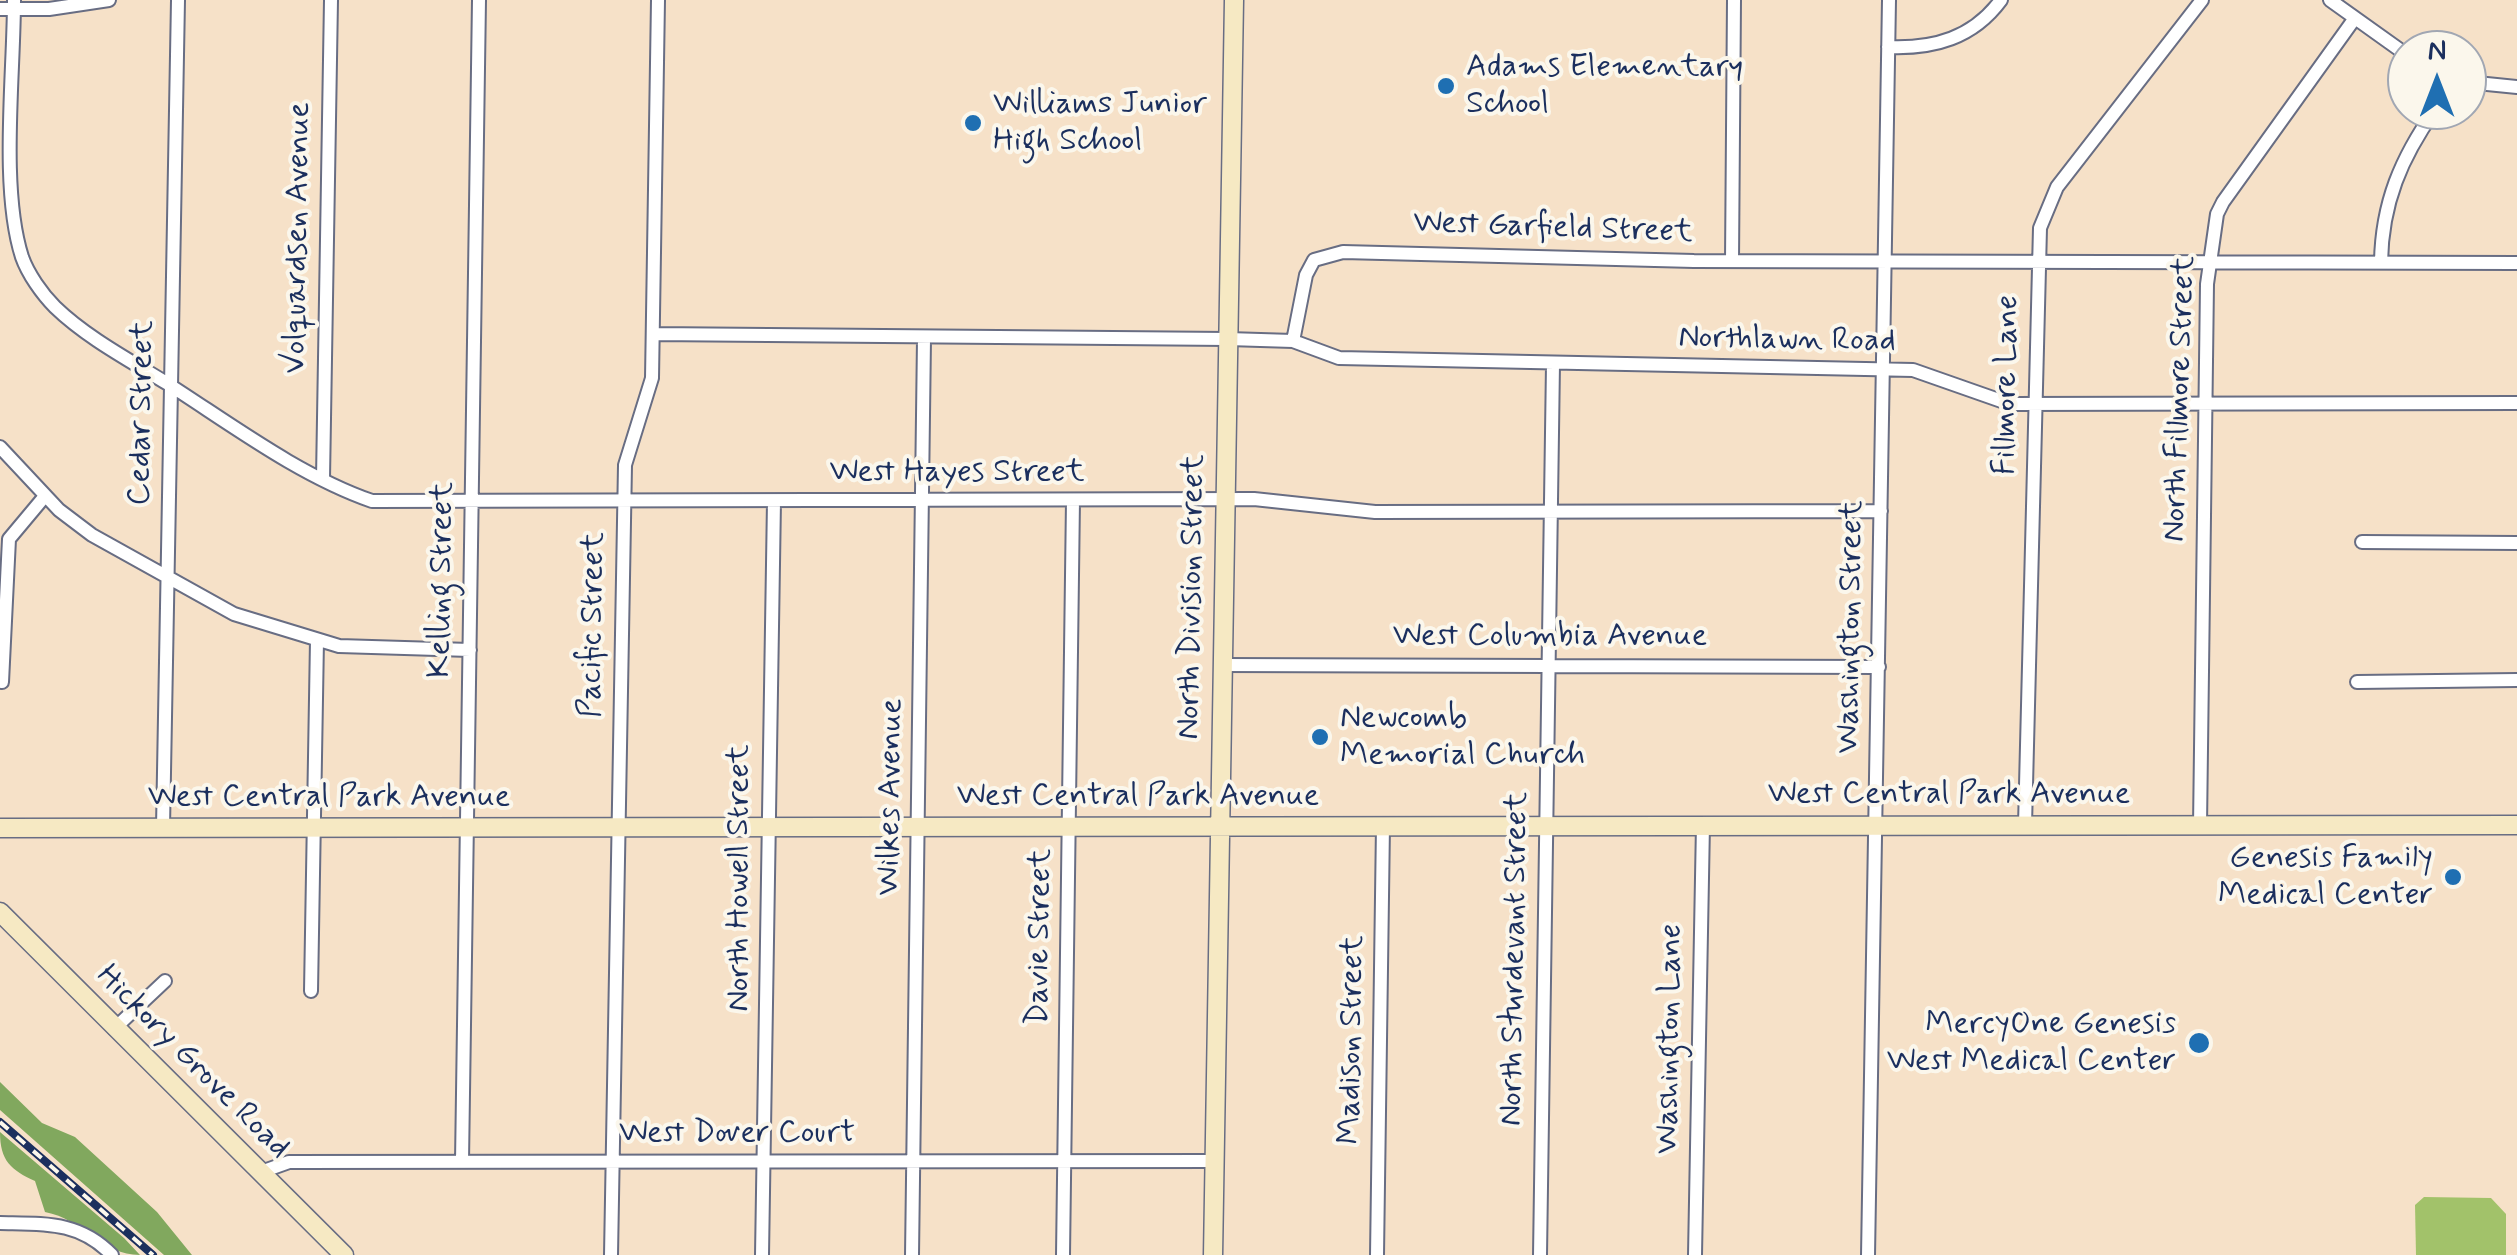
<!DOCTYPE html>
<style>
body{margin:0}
#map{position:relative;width:2517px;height:1255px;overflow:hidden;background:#f6e1c8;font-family:Mynerve,sans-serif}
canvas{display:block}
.north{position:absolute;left:2387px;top:30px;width:100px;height:100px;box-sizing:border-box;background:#fbf7ec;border:2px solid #a1a7b3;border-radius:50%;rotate:0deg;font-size:28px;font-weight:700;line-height:40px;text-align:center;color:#1b2f5e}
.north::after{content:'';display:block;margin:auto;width:35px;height:45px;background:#1f6fb2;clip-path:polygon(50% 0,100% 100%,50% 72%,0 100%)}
</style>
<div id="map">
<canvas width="2517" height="1255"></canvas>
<div class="north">N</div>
</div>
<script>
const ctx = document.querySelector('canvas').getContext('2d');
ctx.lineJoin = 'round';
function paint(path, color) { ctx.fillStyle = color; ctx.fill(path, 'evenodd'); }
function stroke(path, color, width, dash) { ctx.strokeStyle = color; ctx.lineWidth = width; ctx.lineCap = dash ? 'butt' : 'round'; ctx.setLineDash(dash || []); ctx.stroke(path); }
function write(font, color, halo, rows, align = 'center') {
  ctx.font = font + ' Mynerve,sans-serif'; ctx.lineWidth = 8; ctx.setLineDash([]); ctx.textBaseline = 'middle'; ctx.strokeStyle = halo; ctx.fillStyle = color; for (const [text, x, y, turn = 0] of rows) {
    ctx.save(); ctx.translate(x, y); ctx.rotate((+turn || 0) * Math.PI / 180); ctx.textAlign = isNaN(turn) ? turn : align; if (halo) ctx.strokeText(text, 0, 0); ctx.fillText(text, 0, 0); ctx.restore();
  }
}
paint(new Path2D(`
 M2424 1197 2491 1198 2506 1214V1255H2416L2415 1205Z`), '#a2c26a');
paint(new Path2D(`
 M0 1082 42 1123 75 1137 157 1212 192 1255H164L0 1110Z
 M0 1132 124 1238 140 1255C102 1255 83 1219 45 1212L35 1181C11 1170 0 1161 0 1132Z`), '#81a85e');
const street = new Path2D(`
 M14 0C14 75 0 188 22 257 28 274 42 294 55 307 87 338 131 361 168 384 232 425 300 476 372 501L1254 499 1375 512 1881 511
 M2330 0 2407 55
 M0 9H49L109 0
 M1888 47C1934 49 1973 38 2001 0
 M2467 82 2517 87
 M1732 261 1734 0
 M2381 262C2382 203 2401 158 2435 110
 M653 334 1228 339 1293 341 1339 358 1913 370 2010 404 2517 403
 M1293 341 1306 275 1314 260 1343 252 1694 261 2517 263
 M0 447 59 510 92 535 234 614 339 646 470 650
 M323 478 331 0
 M2362 542 2517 543
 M1221 665 1879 667
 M2 682 9 539 45 496
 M2357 682 2517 680
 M2025 825 2040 228 2057 187 2202 0
 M2200 826 2207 284 2217 214 2223 202 2355 18
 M163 827 178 0
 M311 991 317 640
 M114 1029 165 981
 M462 1161 479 0
 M261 1172 289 1162 1215 1161
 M0 1223C45 1224 79 1221 112 1255
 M611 1255 625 465 652 378 658 0
 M762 1255 774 501
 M912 1255 924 339
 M1063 1255 1073 500
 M1377 1255 1383 825
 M1540 1255 1553 364
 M1695 1255 1703 824
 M1868 1255 1889 0`);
const secondary = new Path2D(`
 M0 828 2517 825
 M0 912 344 1255
 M1213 1255 1234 0`);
stroke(street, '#686d83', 16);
stroke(secondary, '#686d83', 21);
stroke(street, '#fff', 12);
stroke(secondary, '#f6e9c3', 18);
const rail = new Path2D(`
 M0 1122 153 1255`);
stroke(rail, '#1b2f5e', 8);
stroke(rail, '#fbf7ec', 4, [11]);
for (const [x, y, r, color] of [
 [1446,86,10,"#1f6fb2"],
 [973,123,10,"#1f6fb2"],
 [1320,737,10,"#1f6fb2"],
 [2453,877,10,"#1f6fb2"],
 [2199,1043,12,"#1f6fb2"]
]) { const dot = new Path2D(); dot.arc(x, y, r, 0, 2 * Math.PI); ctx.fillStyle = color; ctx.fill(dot); stroke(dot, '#fbf7ec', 4); }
write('32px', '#1b2f5e', '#fbf7ec', [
 ["Adams Elementary",1466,68],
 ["School",1466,105],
 ["Williams Junior",993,105],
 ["High School",993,142],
 ["Newcomb",1340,719],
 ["Memorial Church",1340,756],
 ["Genesis Family",2433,859,"right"],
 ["Medical Center",2433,896,"right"],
 ["MercyOne Genesis",2176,1025,"right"],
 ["West Medical Center",2176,1062,"right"]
], 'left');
write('32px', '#1b2f5e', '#fbf7ec', [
 ["West Garfield Street",1553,229,2],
 ["Volquardsen Avenue",299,238,-89],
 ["Northlawn Road",1787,341,1],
 ["Fillmore Lane",2008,385,-89],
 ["North Fillmore Street",2181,399,-88],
 ["Cedar Street",143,413,-89],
 ["West Hayes Street",957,473],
 ["Kelling Street",443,580,-89],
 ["North Division Street",1193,597,-89],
 ["Pacific Street",594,625,-89],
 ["Washington Street",1852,627,-89],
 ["West Columbia Avenue",1550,637],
 ["West Central Park Avenue",1949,795],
 ["Wilkes Avenue",892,797,-89],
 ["West Central Park Avenue",1138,797],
 ["West Central Park Avenue",329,798],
 ["North Howell Street",740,878,-90],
 ["Davie Street",1041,937,-89],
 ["North Sturdevant Street",1516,959,-89],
 ["Washington Lane",1671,1039,-89],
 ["Madison Street",1353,1040,-89],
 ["Hickory Grove Road",192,1063,45],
 ["West Dover Court",737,1134]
]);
</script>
